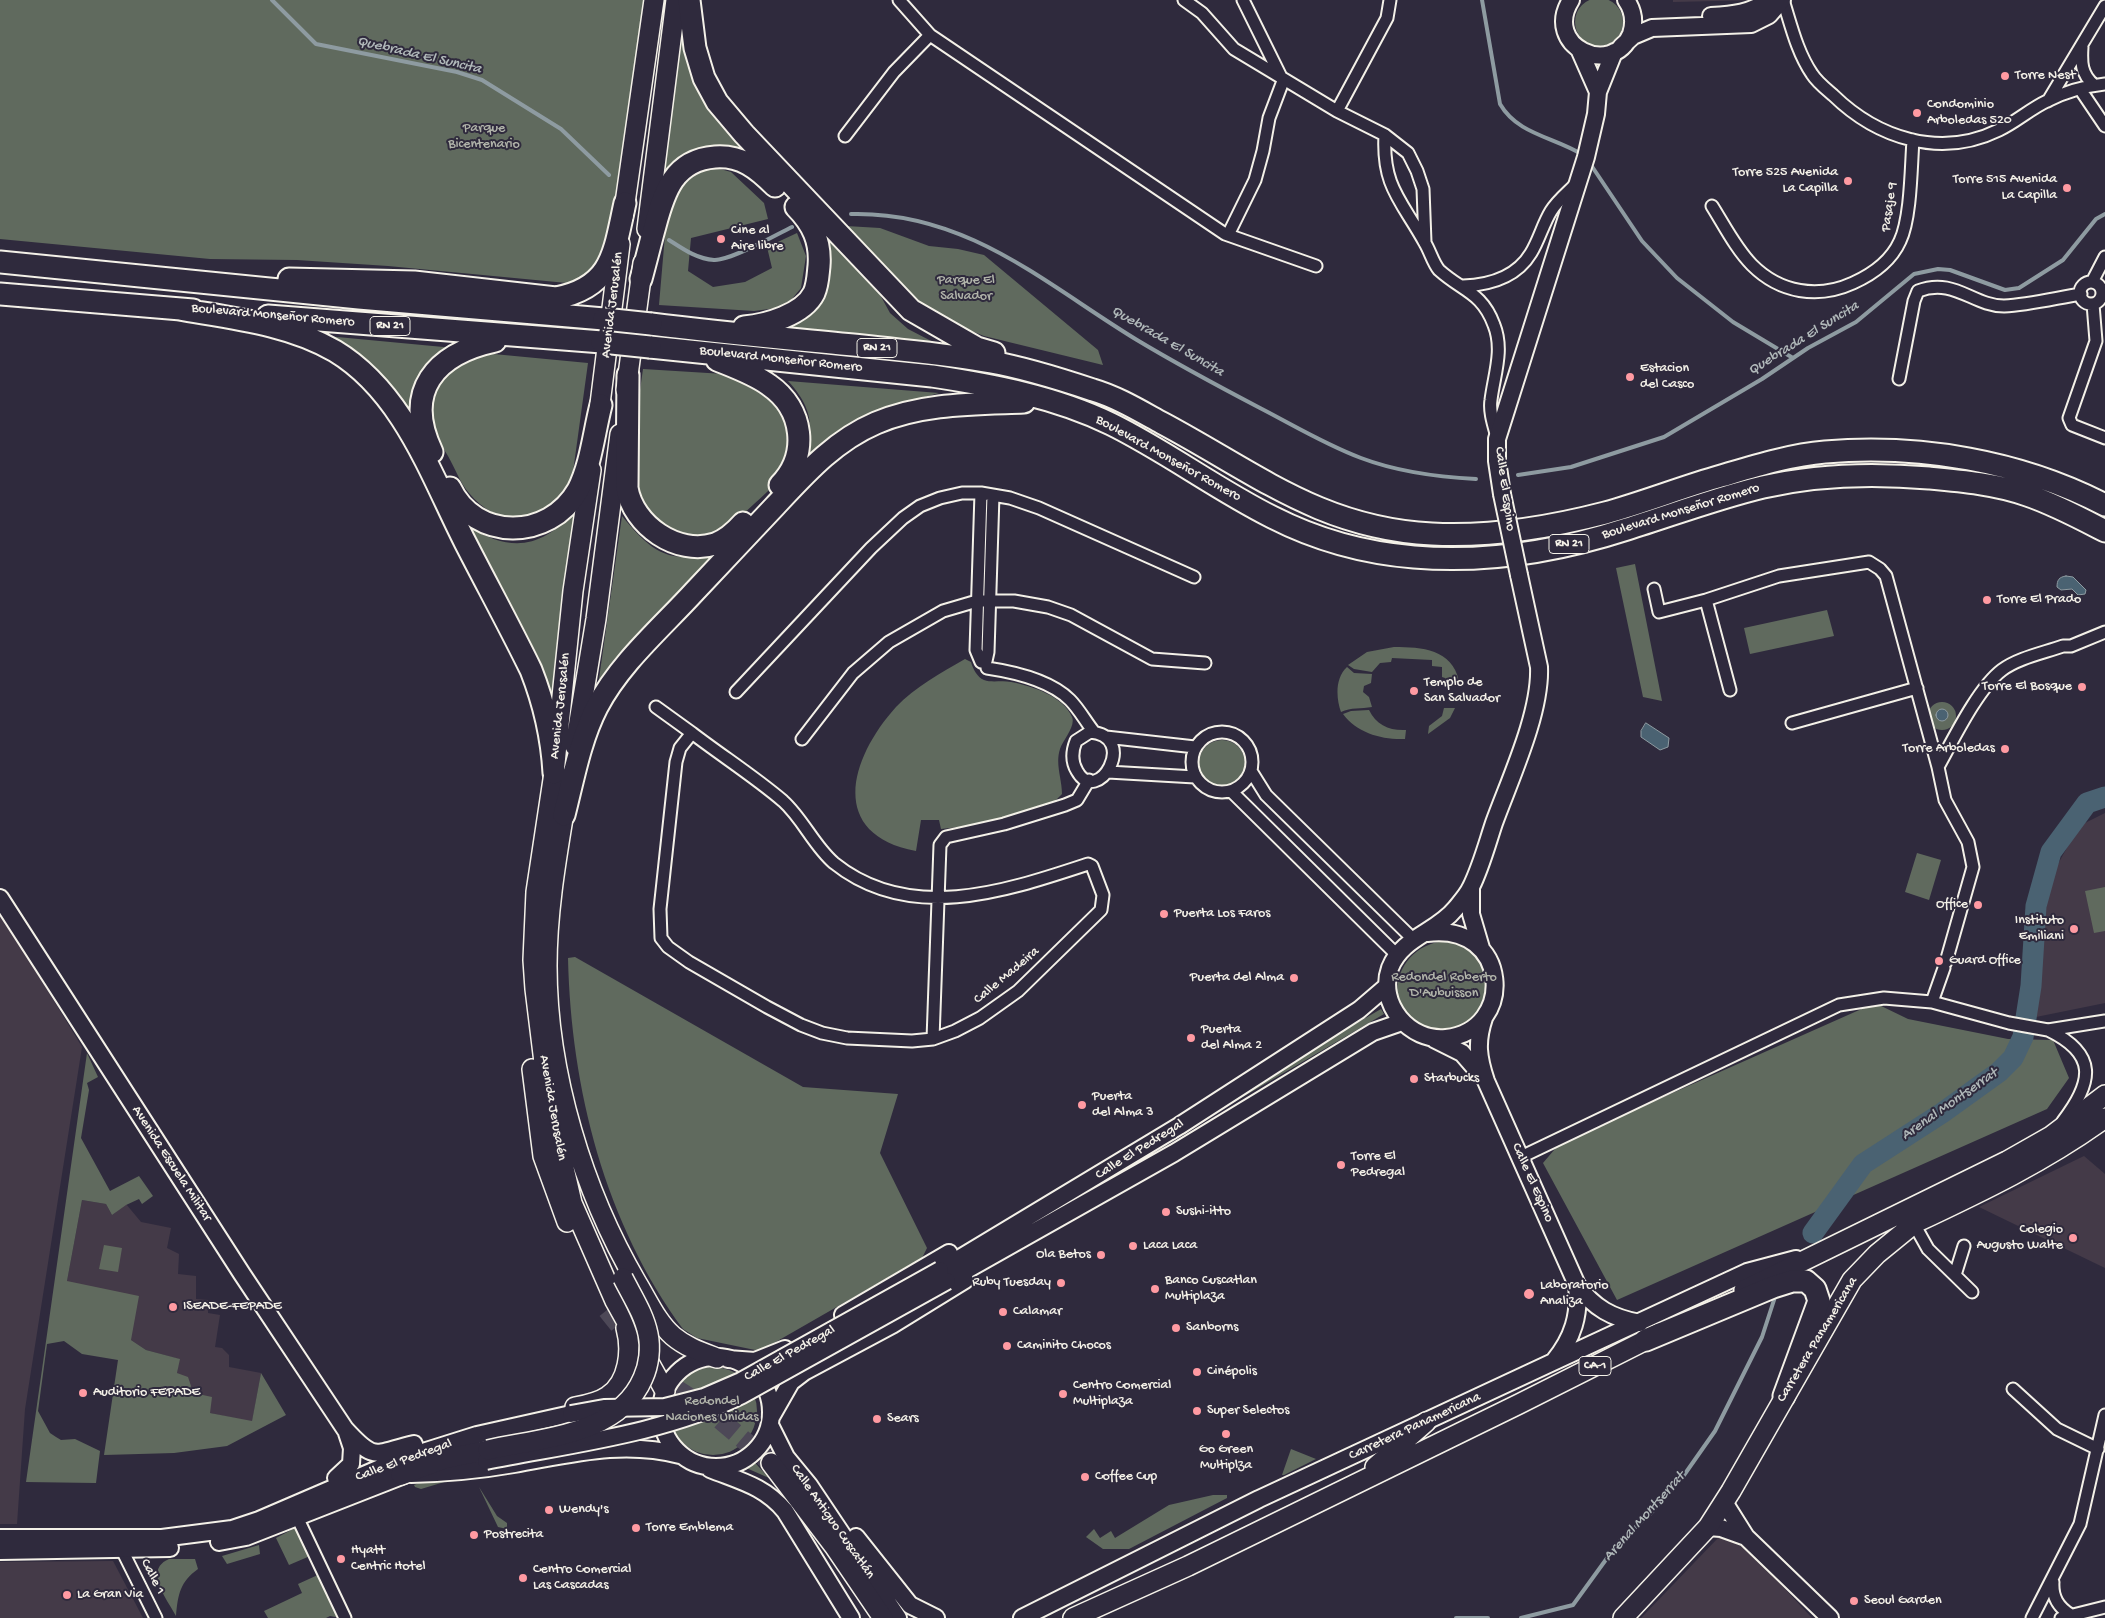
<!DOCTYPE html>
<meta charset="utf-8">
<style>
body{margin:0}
canvas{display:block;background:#2f2a3d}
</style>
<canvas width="2105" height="1618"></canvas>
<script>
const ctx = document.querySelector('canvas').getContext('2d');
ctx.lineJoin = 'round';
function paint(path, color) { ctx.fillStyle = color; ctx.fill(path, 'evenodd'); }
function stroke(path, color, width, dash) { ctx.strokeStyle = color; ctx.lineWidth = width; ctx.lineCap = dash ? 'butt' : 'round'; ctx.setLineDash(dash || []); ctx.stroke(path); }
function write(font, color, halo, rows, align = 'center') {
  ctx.font = font + ' "Gochi Hand",sans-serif'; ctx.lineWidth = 4; ctx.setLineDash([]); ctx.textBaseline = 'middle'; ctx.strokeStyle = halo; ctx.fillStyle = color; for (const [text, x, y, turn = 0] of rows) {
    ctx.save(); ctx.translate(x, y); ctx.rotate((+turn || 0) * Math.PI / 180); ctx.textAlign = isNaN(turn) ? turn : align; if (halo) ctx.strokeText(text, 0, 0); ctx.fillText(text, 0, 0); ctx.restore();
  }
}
paint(new Path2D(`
 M1673 0H1757L1673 2Z
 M2105 813V1003L2036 1017 2048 882 2079 826Z
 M0 912 82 1047 25 1409 17 1524H0Z
 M2084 1156 2105 1174V1268L1979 1207Z
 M82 1200 106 1204 112 1215 126 1204 141 1222 171 1228 167 1248 179 1254 178 1274 196 1276V1299L208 1300V1313L220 1315 215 1347 222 1348 229 1355V1367L261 1373 252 1422 210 1413 189 1392 177 1373 179 1359 146 1350 131 1340 67 1281Z
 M1719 1537 1748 1549 1812 1618H1641Z
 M113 1561 143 1618H0V1562Z`), '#443a48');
paint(new Path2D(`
 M1575 22a24 24 0 1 1 48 0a24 24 0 1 1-48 0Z
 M0 0H645L612 234C604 257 593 280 567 283L388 266 297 260 210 259 0 239Z
 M682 29 754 155 738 148 718 147 663 173Z
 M713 167 731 172 764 203 768 219 691 238 688 271 713 287 745 282 772 268 767 247 797 233 806 256 801 288 791 300 777 308 754 311 659 305 668 200 692 173Z
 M846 226 880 228 929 246 958 249 984 255 1098 350 1103 365 984 336 936 317 897 283Z
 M829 233 872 280 890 313 908 329 935 343 787 328 803 317 828 259Z
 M316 335 454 348 416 431Z
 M483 353 588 363 572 479C549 520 501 533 469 493 460 483 455 468 448 456 440 442 428 425 429 407 430 399 437 385 440 378 448 365 469 359 483 353Z
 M643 369 724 374 773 395 794 436C790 449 787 469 779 480 773 487 731 526 722 531 699 544 654 526 640 505 625 481 639 399 643 369Z
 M788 381 939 393 880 410 851 426 806 464C813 428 814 409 788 381Z
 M577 510 553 709 468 527C514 553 540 548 577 510Z
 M622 516C639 536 656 558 686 557 699 557 715 550 728 547L597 693Z
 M1635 564 1662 701 1643 697 1616 568Z
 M1827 610 1834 636 1750 654 1744 628Z
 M1394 647C1422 647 1452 649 1459 681H1446L1445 678 1442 677V667L1432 666V660L1392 658 1391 662 1380 663 1372 672 1354 669 1348 665 1367 652Z
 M965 659 971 662C973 669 977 677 984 680 992 683 1002 680 1011 682 1032 686 1063 696 1072 717 1076 726 1063 740 1060 749 1055 764 1062 779 1062 794L1053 803 977 825 941 829 939 820H921L916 851C827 834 850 758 896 707 915 687 941 673 965 659Z
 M1347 667 1354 673 1372 674 1371 683 1364 686 1363 692 1369 697 1372 707C1361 709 1351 707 1341 712 1336 698 1335 678 1347 667Z
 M1928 716a14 14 0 1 1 28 0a14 14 0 1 1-28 0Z
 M1444 708H1455L1450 718 1428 734 1429 726 1442 716Z
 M1369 710C1376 725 1390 731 1406 730L1405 739C1382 740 1357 733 1343 714L1351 711Z
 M1199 763a23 23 0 1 1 46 0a23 23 0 1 1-46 0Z
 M1917 853 1941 860 1929 900 1905 892Z
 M2105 887V931L2094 933 2085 891Z
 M1445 941C1482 945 1483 964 1489 995L1470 1025C1461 1027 1450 1032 1440 1032 1435 1032 1429 1029 1425 1027 1378 1010 1395 945 1445 941Z
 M575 957 803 1087 898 1094 880 1153 927 1248 922 1258 760 1351 697 1338 683 1329C605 1223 571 1089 568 958Z
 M1875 1003 1908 1019 2008 1039 2053 1040 2069 1078 2047 1109 1617 1300 1543 1163 1560 1143Z
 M1381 1009 1384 1014 775 1372 770 1364Z
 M87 1053 98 1077 87 1083 89 1090 81 1138 110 1191 139 1176 153 1196 142 1204 139 1199 126 1205 112 1215 106 1204 82 1200 67 1281 139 1296 131 1340 146 1350 180 1359 177 1373 188 1377 191 1386 189 1392 212 1397 210 1413 252 1421 261 1373 286 1415 227 1446 174 1453 104 1455 118 1360 82 1354 64 1341 47 1344 38 1411 50 1433 56 1437 61 1440 75 1439 100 1451 96 1483 26 1482Z
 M104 1245 122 1248 118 1272 99 1269Z
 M669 1411a44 44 0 1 1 88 0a44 44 0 1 1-88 0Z
 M1291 1449 1316 1459 1284 1475H1282Z
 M747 1454 769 1478 735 1463Z
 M433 1477 449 1478 451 1480 421 1489 415 1487 414 1485Z
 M479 1487 497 1516 507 1523V1529L498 1527Z
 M1213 1495H1227V1498L1129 1549H1103L1086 1537 1094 1529 1100 1538 1111 1531 1115 1538 1169 1505Z
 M295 1528 310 1556 289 1565 276 1538Z
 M259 1545 260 1554 227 1564 222 1556Z
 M169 1559H195L198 1569C180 1582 178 1594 176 1616 167 1599 143 1570 169 1559Z
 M320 1574 341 1618 330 1616 326 1618H268L264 1611 302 1593 298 1584Z`), '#606a5e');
const water = new Path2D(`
 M2066 576 2073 577 2086 590 2085 594 2078 595 2072 589 2061 590 2057 587C2057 580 2059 577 2066 576Z
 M1936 715a6 6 0 1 1 12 0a6 6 0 1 1-12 0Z
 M1646 723 1669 738 1668 747 1660 750 1641 737V731Z`);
paint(water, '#4a6272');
stroke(water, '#8e9ba1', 1);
stroke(new Path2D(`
 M272 0 316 44 457 72 482 80 561 129 609 175
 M1482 0 1500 104C1518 135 1555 137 1583 155
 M1589 162 1642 241 1677 278 1733 322 1793 358
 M851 214C967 211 1045 284 1137 340 1177 364 1218 386 1260 408 1293 425 1326 445 1361 458 1398 472 1437 477 1476 479
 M669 240C683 249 697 259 714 260 730 261 776 235 792 227
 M1518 475 1571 467 1664 437 1762 379 1808 348 1856 322 1914 274 1938 269 1950 270 2005 290 2019 288 2063 260 2096 219 2105 214
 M1456 1618H1488
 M1521 1618 1573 1605 1618 1543 1651 1513 1682 1478 1715 1431 1762 1337 1775 1297`), '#8e9ba1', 4);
stroke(new Path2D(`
 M1813 1233 1863 1164 1942 1113 1999 1072 2013 1058 2023 1037 2031 986 2036 906 2051 852 2087 803 2105 797`), '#4a6272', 21);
stroke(new Path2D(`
 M607 1310 634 1344
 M654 1370 661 1379 706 1408 771 1463`), '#4d4857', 19, [19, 9]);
const street = new Path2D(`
 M899 0 930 35 1225 234 1316 266
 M1184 0 1202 13 1234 49 1337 111 1385 135 1408 153 1417 171 1423 189 1425 242
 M1783 0C1791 25 1797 52 1812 74 1817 82 1826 89 1833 95 1877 138 1940 159 1999 130 2016 122 2030 109 2047 101 2065 92 2086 86 2105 84
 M2082 47C2081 62 2081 74 2094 85
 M2080 89 2105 126
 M2048 101 2105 6
 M1337 111 1387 18 1390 0
 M1385 135C1382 187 1402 201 1425 243 1430 251 1433 263 1439 270 1462 291 1482 292 1494 325 1504 350 1494 375 1491 400 1489 412 1494 426 1497 437
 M845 136 894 72 930 35
 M1712 206C1724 225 1736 249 1752 265 1780 293 1818 299 1853 283 1873 274 1891 261 1900 241 1911 218 1911 167 1913 140
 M1228 235 1255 180 1263 151 1269 118 1283 81 1243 0
 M2092 282 2105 257
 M2080 293a11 11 0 1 1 22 0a11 11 0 1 1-22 0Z
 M1463 286C1489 285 1516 278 1531 253 1539 240 1543 224 1551 211 1557 201 1567 193 1575 185
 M2093 304 2096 341 2069 418 2072 425 2105 438
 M1899 379 1914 301 1918 291C1954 277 1973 306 2004 306 2029 305 2056 298 2081 294
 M981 493 976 650 981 662
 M1654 589 1659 612 1706 600 1779 576 1869 562 1880 569 1886 576 1938 767C1953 740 1978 688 2002 670 2018 658 2043 653 2063 646H2071L2105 632
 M1706 600 1730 690
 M986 661 988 652 993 495
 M987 668C1014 672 1050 680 1070 700 1079 709 1086 722 1094 732
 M736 692 871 548 903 518 920 506 940 498 962 493H981L1010 498 1039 508 1194 577
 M656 707 692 733
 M1792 723 1917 688
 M1192 762a30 30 0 1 1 60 0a30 30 0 1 1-60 0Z
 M1090 732C1140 736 1097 808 1077 771 1071 761 1072 751 1076 741Z
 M692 733C722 756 755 777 783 801 803 819 814 846 834 863 910 924 1006 891 1088 864L1092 866 1103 895 1101 910 1018 991 980 1018 955 1031 933 1039 912 1041 847 1038 822 1033 801 1025 767 1007 689 962 668 947 661 938 660 909 676 762 680 748Z
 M1106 737 1195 747
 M802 739 853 673 889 642 943 611 977 601H1014L1048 607 1071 615 1152 659 1205 663
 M1938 767 1945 800 1968 842 1973 867 1946 962
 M1251 771 1266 795 1413 939
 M1108 772 1195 777
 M1231 791 1397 955
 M1932 1002 1944 968
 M2048 1030C2098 1054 2093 1082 2063 1121
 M933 1039 940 845 946 837 1004 824 1065 805 1077 800 1089 780
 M1521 1157 1839 1005 1884 998 1932 1002 2009 1023 2048 1030 2105 1021
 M1914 1224 1928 1249 1972 1292
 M1955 1275 1964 1246
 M2013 1389 2057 1429 2098 1449
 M297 1517 345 1618
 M122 1550 156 1618
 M2053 1582C2052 1597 2058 1607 2071 1615
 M2032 1618 2080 1524 2105 1415
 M2061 1618 2105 1607`);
const secondary = new Path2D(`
 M1571 0C1542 46 1612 79 1631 34 1635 22 1633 10 1626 0
 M1711 16C1733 15 1751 13 1769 0
 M1621 47 1633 36 1652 28 1751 24 1769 15 1782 0
 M1579 49 1598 92
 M1502 494 1497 461V439L1586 157 1596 114 1598 92 1614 52
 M1471 888V914L1481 948
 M0 898 242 1274 345 1429C376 1463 374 1453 414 1444
 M1427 933C1511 922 1516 1031 1446 1038 1410 1042 1377 1004 1390 968 1402 937 1436 933 1456 908 1461 902 1468 894 1471 887 1481 867 1487 844 1494 823 1510 779 1541 713 1539 667L1519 575
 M1484 1018C1476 1042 1478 1057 1486 1081L1577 1285C1594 1308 1612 1318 1640 1323
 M1434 1039 1462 1053 1481 1075
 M940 1270 1179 1126 1359 1010 1387 986
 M947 1281 1174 1153 1373 1032 1402 1022
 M843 1315 949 1253
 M661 1412a55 55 0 1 1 110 0a55 55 0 1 1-110 0Z
 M728 1359 755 1361 785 1349
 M1554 1361C1573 1338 1580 1315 1577 1285
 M771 1417 791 1382 804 1372 892 1325 965 1280
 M770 1425 786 1457 809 1485 898 1618
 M710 1469C740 1481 764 1486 785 1511L851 1618
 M411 1474C446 1473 480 1470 514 1464 572 1454 622 1440 680 1455
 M336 1478 351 1464 352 1448 347 1433
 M1724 1502 1746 1537 1830 1618
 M1708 1527 1721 1528 1746 1537
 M856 1537 910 1605 936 1618
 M0 1538H162L232 1529 259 1520 401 1459 477 1435 571 1414
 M219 1542 246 1537 412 1472
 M0 1551 170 1548
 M1022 1618 1259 1499 1553 1362 1747 1272 1796 1259`);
const primary = new Path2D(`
 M623 217 654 0
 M647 229 676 0
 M626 390 643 263
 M598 420 620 244
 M591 470 573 591 554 773 536 892 533 960 535 989 549 1103 572 1203 615 1301 665 1391
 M575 746 596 619 620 434
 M566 800C557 855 547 910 547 966 547 1073 583 1191 637 1283 648 1301 657 1322 673 1336 686 1347 701 1352 717 1358
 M532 1069 543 1156 567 1222
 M1744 1290 2007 1161 2051 1136 2105 1095
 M575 1407C586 1405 598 1403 608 1396 629 1382 632 1350 626 1328
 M771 1463 834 1546 883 1618
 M1375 1467 1426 1422
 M401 1475 444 1459 488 1450
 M1073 1618 1188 1566 1519 1404 1660 1333
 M1623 1618 1708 1527 1731 1491 1852 1280 1877 1254 1915 1223C1981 1192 2046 1161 2105 1118`);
const highway = new Path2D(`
 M689 0 695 48 704 78 717 102 744 134 911 310 977 348 994 353
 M0 262 359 298 604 319
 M289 279 414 282 556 298C613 287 614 252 625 203
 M641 279C646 261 650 244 655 226 664 192 674 160 715 157 741 155 757 168 775 186
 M0 294 193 310
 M179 309C231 318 289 324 335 351 403 392 431 475 465 542 487 585 510 627 531 670 544 703 552 738 554 773
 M268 316 602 342
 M651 324C721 333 792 339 863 346 905 351 948 354 991 362 1026 368 1060 379 1093 390 1117 397 1140 411 1162 423 1256 473 1320 528 1432 534 1489 537 1551 527 1605 513 1645 502 1682 487 1721 476 1755 466 1790 455 1825 452 1920 444 2020 461 2105 505
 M744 327C766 325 803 315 814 293 818 284 818 275 819 266 821 242 813 224 796 207
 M650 347 932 376C992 385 1056 397 1111 424 1166 451 1216 489 1272 517 1315 539 1365 553 1414 557 1485 563 1559 551 1627 529 1672 515 1717 498 1763 487 1819 474 1872 473 1929 478 1962 481 1996 484 2027 495 2054 504 2080 518 2105 531
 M717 360C734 367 754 374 769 385 804 409 809 455 780 485
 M628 375 627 488C633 525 677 556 715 544 726 540 735 532 743 523
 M432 452C403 391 435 354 495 341
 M450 488C475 541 549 541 578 490 591 465 594 432 601 405
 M564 815C573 780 580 740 597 707 620 663 661 628 694 592 721 563 748 535 775 506 805 474 834 441 876 423 922 403 975 404 1024 402
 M1646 1340 1773 1287 1792 1281H1806L1815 1289 1819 1301 1784 1396`);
stroke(street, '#f4f1e8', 15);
stroke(secondary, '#f4f1e8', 20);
stroke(primary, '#f4f1e8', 22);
stroke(highway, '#f4f1e8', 25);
stroke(street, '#2f2a3d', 11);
stroke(secondary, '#2f2a3d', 16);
stroke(primary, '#2f2a3d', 19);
stroke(highway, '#2f2a3d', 21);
const secondaryBridge = new Path2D(`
 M1502 494 1519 575
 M571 1414 604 1408 665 1407 704 1397 741 1381 940 1270
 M486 1461C571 1444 663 1434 742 1395L947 1281`);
const primaryBridge = new Path2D(`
 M488 1450C541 1438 619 1435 643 1378 649 1365 651 1348 648 1334 644 1314 632 1296 623 1278`);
const highwayBridge = new Path2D(`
 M604 319 651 324
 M602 342 650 347`);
stroke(secondaryBridge, '#f4f1e8', 20, []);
stroke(primaryBridge, '#f4f1e8', 22, []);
stroke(highwayBridge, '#f4f1e8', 25, []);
stroke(secondaryBridge, '#2f2a3d', 16);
stroke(primaryBridge, '#2f2a3d', 19);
stroke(highwayBridge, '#2f2a3d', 21);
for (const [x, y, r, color] of [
 [2005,76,5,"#ff9aa2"],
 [1917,113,5,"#ff9aa2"],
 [1848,181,5,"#ff9aa2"],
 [2067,188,5,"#ff9aa2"],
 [721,239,5,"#ff9aa2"],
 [1630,377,5,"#ff9aa2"],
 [1987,600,5,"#ff9aa2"],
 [2082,687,5,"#ff9aa2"],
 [1414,691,5,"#ff9aa2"],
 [2005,749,5,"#ff9aa2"],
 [1978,905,5,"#ff9aa2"],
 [1164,914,5,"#ff9aa2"],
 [2074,929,5,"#ff9aa2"],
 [1939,961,5,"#ff9aa2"],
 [1294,978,5,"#ff9aa2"],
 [1191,1038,5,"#ff9aa2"],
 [1414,1079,5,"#ff9aa2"],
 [1082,1105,5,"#ff9aa2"],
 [1341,1165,5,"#ff9aa2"],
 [1166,1212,5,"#ff9aa2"],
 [2073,1238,5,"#ff9aa2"],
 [1133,1246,5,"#ff9aa2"],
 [1101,1255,5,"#ff9aa2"],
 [1061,1283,5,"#ff9aa2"],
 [1155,1289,5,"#ff9aa2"],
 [1529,1294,6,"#ff9aa2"],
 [173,1307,5,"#ff9aa2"],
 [1003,1312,5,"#ff9aa2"],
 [1176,1328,5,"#ff9aa2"],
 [1007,1346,5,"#ff9aa2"],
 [1197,1372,5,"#ff9aa2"],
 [83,1393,5,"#ff9aa2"],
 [1063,1394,5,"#ff9aa2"],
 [1197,1411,5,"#ff9aa2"],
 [877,1419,5,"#ff9aa2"],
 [1226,1434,5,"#ff9aa2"],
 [1085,1477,5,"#ff9aa2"],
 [549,1510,5,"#ff9aa2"],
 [636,1528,5,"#ff9aa2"],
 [474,1535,5,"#ff9aa2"],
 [341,1559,5,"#ff9aa2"],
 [523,1578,5,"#ff9aa2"],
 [67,1595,5,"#ff9aa2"],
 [1854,1601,5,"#ff9aa2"]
]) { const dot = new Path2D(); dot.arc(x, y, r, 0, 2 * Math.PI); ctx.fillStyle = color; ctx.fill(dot); stroke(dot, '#2f2a3d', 2); }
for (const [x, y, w] of [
 [390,326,40],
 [877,348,40],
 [1569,544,40],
 [1595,1366,32]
]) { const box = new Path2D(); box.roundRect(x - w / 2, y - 9.5, w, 19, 4); ctx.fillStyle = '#2f2a3d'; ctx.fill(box); stroke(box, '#f4f1e8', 1); }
write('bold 12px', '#f4f1e8', null, [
 ["RN 21",390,326],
 ["RN 21",877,348],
 ["RN 21",1569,544],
 ["CA-1",1595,1366]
]);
write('14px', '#f4f1e8', '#2f2a3d', [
 ["Torre Nest",2015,76],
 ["Condominio",1927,105],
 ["Arboledas 520",1927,121],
 ["Torre 525 Avenida",1838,173,"right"],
 ["La Capilla",1838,189,"right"],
 ["Torre 515 Avenida",2057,180,"right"],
 ["La Capilla",2057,196,"right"],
 ["Cine al",731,231],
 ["Aire libre",731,247],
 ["Estacion",1640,369],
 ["del Casco",1640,385],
 ["Torre El Prado",1997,600],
 ["Templo de",1424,683],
 ["San Salvador",1424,699],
 ["Torre El Bosque",2072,687,"right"],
 ["Torre Arboledas",1995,749,"right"],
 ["Office",1968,905,"right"],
 ["Puerta Los Faros",1174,914],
 ["Instituto",2064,921,"right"],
 ["Emiliani",2064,937,"right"],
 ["Guard Office",1949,961],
 ["Puerta del Alma",1284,978,"right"],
 ["Puerta",1201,1030],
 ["del Alma 2",1201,1046],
 ["Starbucks",1424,1079],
 ["Puerta",1092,1097],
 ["del Alma 3",1092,1113],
 ["Torre El",1351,1157],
 ["Pedregal",1351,1173],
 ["Sushi-itto",1176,1212],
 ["Colegio",2063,1230,"right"],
 ["Augusto Walte",2063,1246,"right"],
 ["Laca Laca",1143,1246],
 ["Ola Betos",1091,1255,"right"],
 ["Banco Cuscatlan",1165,1281],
 ["Multiplaza",1165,1297],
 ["Ruby Tuesday",1051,1283,"right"],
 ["Laboratorio",1540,1286],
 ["Analiza",1540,1302],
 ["ISEADE-FEPADE",183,1307],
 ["Calamar",1013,1312],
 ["Sanborns",1186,1328],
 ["Caminito Chocos",1017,1346],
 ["Cinépolis",1207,1372],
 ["Centro Comercial",1073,1386],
 ["Multiplaza",1073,1402],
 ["Auditorio FEPADE",93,1393],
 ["Super Selectos",1207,1411],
 ["Sears",887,1419],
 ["Go Green",1226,1450,"center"],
 ["Multiplza",1226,1466,"center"],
 ["Coffee Cup",1095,1477],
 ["Wendy's",559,1510],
 ["Torre Emblema",646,1528],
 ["Postrecita",484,1535],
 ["Hyatt",351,1551],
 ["Centric Hotel",351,1567],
 ["Centro Comercial",533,1570],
 ["Las Cascadas",533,1586],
 ["La Gran Via",77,1595],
 ["Seoul Garden",1864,1601]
], 'left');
write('14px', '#b1b4aa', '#2f2a3d', [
 ["Parque",484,129],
 ["Bicentenario",484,145],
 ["Parque El",966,281],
 ["Salvador",966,297],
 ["Redondel Roberto",1444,978],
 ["D'Aubuisson",1444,994],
 ["Redondel",712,1402],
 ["Naciones Unidas",712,1418]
]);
write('14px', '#f4f1e8', '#2f2a3d', [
 ["Pasaje 9",1890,207,-82],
 ["Avenida Jerusalén",613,305,-83],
 ["Boulevard Monseñor Romero",273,316,5],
 ["Boulevard Monseñor Romero",781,360,6],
 ["Boulevard Monseñor Romero",1168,459,29],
 ["Calle El Espino",1504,489,82],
 ["Boulevard Monseñor Romero",1681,512,-17],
 ["Avenida Jerusalén",561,706,-84],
 ["Calle Madeira",1007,976,-40],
 ["Avenida Jerusalén",552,1108,80],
 ["Calle El Pedregal",1140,1150,-32],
 ["Avenida Escuela Militar",171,1164,57],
 ["Calle El Espino",1532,1183,66],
 ["Carretera Panamericana",1818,1340,-59],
 ["Calle El Pedregal",790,1354,-29],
 ["Carretera Panamericana",1415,1427,-25],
 ["Calle El Pedregal",404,1461,-20],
 ["Calle Antiguo Cuscatlán",832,1522,55],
 ["Calle 1",152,1577,63]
]);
write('italic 15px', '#b0b8b9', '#2f2a3d', [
 ["Quebrada El Suncita",419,56,13],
 ["Quebrada El Suncita",1804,339,-32],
 ["Quebrada El Suncita",1167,342,30],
 ["Arenal Montserrat",1950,1105,-35],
 ["Arenal Montserrat",1645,1517,-48]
]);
</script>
